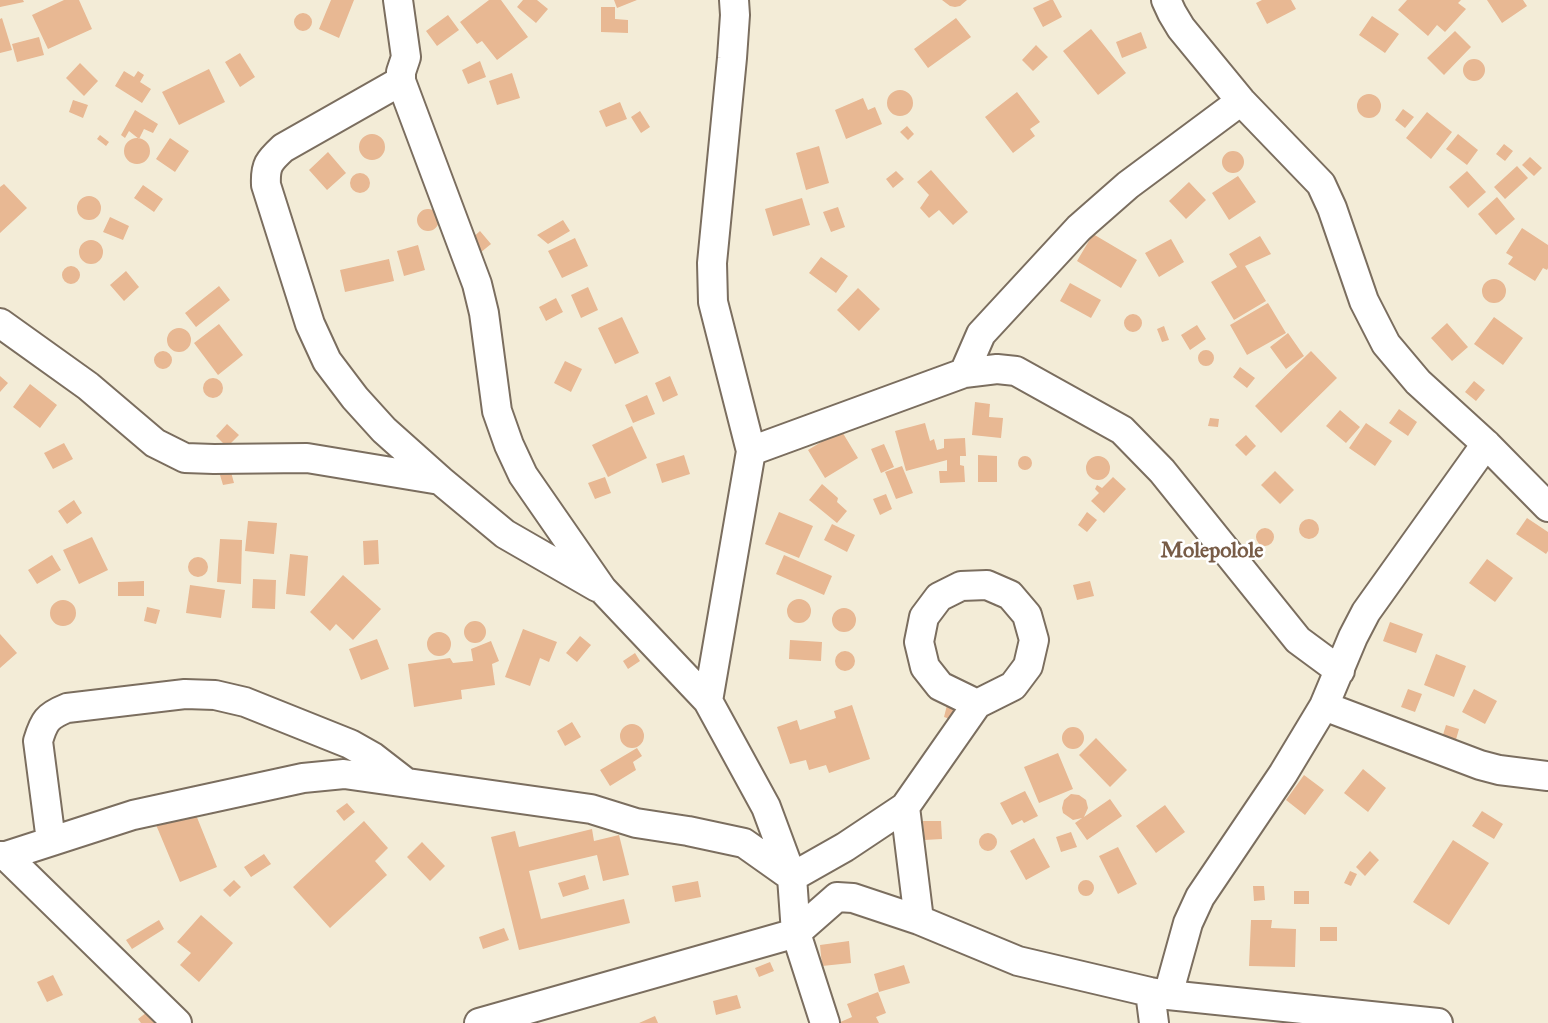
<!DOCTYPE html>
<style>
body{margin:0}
canvas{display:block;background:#f3ecd7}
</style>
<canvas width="1548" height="1023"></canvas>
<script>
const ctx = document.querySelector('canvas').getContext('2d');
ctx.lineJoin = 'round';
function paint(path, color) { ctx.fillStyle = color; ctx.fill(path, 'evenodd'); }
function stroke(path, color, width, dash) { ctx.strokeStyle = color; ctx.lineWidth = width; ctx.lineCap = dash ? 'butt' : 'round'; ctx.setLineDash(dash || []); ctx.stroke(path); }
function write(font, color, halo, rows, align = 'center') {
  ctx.font = font + ' "IM FELL Great Primer",serif'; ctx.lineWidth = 5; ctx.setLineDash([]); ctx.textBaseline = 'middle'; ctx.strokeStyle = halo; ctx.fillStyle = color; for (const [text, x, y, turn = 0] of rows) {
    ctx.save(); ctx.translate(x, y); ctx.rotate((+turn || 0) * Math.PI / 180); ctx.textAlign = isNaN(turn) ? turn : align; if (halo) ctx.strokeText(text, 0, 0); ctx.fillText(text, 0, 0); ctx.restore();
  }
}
paint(new Path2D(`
 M0 0H23L24 2 0 7Z
 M64 0H79L92 29 48 49 32 15Z
 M331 0H354L339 38 319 29Z
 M489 0H501L528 37 497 60 482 41 477 44 460 22Z
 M523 0H537L548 9 536 23 517 7Z
 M614 0H637L617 8Z
 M942 0H967L960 6 955 7 950 6Z
 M1050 0H1053L1062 17 1043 27 1033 8Z
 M1262 0H1291L1296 9 1267 24 1256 3Z
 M1407 0H1461L1458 3 1466 9 1445 32 1437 25 1428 36 1398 10Z
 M1487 0H1523L1527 6 1502 23Z
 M601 7H615V19L628 20V33L601 32Z
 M294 22a9 9 0 1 1 18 0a9 9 0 1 1-18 0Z
 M448 15 459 30 437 46 426 31Z
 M1372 16 1399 34 1385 53 1359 35Z
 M2 18 12 50 0 53V19Z
 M956 18 971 37 928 68 914 49Z
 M1091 29 1126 73 1098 95 1063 51Z
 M1455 31 1471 47 1444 75 1427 58Z
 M1141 32 1147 48 1122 58 1116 42Z
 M39 37 44 55 17 62 12 44Z
 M1036 45 1048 57 1033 71 1022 60Z
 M240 53 255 77 240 87 225 62Z
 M1463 70a11 11 0 1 1 22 0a11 11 0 1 1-22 0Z
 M480 61 486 77 468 84 462 70Z
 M80 63 98 81 84 96 66 78Z
 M209 69 225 102 179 125 162 92Z
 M124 71 134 77 138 71 144 75 140 82 151 89 142 103 115 86Z
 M512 73 520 98 497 105 489 81Z
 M887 103a13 13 0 1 1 26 0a13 13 0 1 1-26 0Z
 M1017 92 1040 122 1030 129 1035 136 1013 153 985 117Z
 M1357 106a12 12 0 1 1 24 0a12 12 0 1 1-24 0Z
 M863 98 868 110 875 107 882 124 846 139 835 110Z
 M73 100 88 105 83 118 69 112Z
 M620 102 627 119 606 127 599 111Z
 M1403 109 1414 117 1405 128 1395 120Z
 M135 110 158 124 153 133 144 129 139 139 129 131 125 138 121 135Z
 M640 111 650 127 641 133 631 117Z
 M1427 112 1452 132 1431 159 1406 138Z
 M907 126 914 134 908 140 900 132Z
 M359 147a13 13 0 1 1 26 0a13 13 0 1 1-26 0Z
 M1458 134 1478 150 1467 165 1446 149Z
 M100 135 109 142 106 146 97 139Z
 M170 138 189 151 175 172 156 159Z
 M124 151a13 13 0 1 1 26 0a13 13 0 1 1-26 0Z
 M1504 144 1513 151 1505 161 1496 154Z
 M819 146 829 183 806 190 796 153Z
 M1222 162a11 11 0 1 1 22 0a11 11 0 1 1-22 0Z
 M328 152 346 173 327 190 309 170Z
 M1530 157 1542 168 1534 176 1522 165Z
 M1517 166 1528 178 1505 199 1494 187Z
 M931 170 968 212 953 225 939 210 929 218 920 208 929 195 917 182Z
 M896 171 904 179 893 188 886 179Z
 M1467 171 1486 192 1468 208 1449 187Z
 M350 183a10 10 0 1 1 20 0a10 10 0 1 1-20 0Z
 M1238 176 1256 202 1229 220 1212 193Z
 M1189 182 1206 200 1186 219 1169 201Z
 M4 184 27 208 0 233V187Z
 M143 185 163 199 154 212 134 198Z
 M77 208a12 12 0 1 1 24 0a12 12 0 1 1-24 0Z
 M1497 197 1515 219 1496 235 1478 214Z
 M802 198 810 225 773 236 765 209Z
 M838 207 845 227 831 232 823 212Z
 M417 220a11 11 0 1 1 22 0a11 11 0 1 1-22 0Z
 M110 217 129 226 123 240 103 232Z
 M563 220 570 231 548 244 537 235Z
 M1522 228 1548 245V268L1547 270 1543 268 1535 281 1508 264 1513 257 1506 253Z
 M480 231 491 244 480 253 470 240Z
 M1093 234 1137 260 1121 288 1077 261Z
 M1260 236 1271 254 1245 266 1266 301 1234 320 1211 282 1237 267 1229 254Z
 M575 238 588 266 562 278 548 251Z
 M1171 239 1184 262 1159 277 1145 253Z
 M79 252a12 12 0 1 1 24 0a12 12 0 1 1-24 0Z
 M418 245 425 270 404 276 397 251Z
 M821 257 848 276 836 293 809 273Z
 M389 259 394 281 345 292 340 270Z
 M62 275a9 9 0 1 1 18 0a9 9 0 1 1-18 0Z
 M126 271 139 287 124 301 110 285Z
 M1482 291a12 12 0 1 1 24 0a12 12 0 1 1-24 0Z
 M1070 283 1101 300 1091 318 1060 301Z
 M219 286 230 300 196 327 185 313Z
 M588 287 598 310 581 318 571 295Z
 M858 288 880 309 859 331 837 310Z
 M556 298 563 312 546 321 539 307Z
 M1268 303 1286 333 1247 355 1230 325Z
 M1124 323a9 9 0 1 1 18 0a9 9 0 1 1-18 0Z
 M622 317 639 353 615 364 598 328Z
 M1494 317 1523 338 1503 365 1474 344Z
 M1447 323 1468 347 1452 361 1431 338Z
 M219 324 243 355 218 375 194 343Z
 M1197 325 1206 339 1190 350 1181 335Z
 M1164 326 1169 340 1162 342 1157 329Z
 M167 340a12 12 0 1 1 24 0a12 12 0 1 1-24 0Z
 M1288 333 1304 356 1286 369 1270 347Z
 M1198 358a8 8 0 1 1 16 0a8 8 0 1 1-16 0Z
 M1311 351 1337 378 1281 433 1255 406Z
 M154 360a9 9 0 1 1 18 0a9 9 0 1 1-18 0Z
 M565 361 582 369 571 392 554 383Z
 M1240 367 1255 378 1247 388 1233 377Z
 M0 376 8 383 0 392Z
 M670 376 678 395 663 402 655 383Z
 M203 388a10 10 0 1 1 20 0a10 10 0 1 1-20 0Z
 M1474 381 1485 390 1476 401 1465 392Z
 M30 384 57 405 40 428 13 407Z
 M647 395 655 414 633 423 625 405Z
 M975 402 990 404 989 417 1003 418 1001 438 972 435Z
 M1399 409 1417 422 1408 436 1389 423Z
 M1340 410 1360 427 1346 443 1326 426Z
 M1210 418 1219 419 1218 427 1208 426Z
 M925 423 930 441 934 439 937 450 944 448V439L965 438 966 456H960V465L964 466 965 482 940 483 939 471H947V460L906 471 895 431Z
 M1366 423 1392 441 1375 466 1349 448Z
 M227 424 239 435 227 447 216 436Z
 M632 426 647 458 608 477 592 445Z
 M841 430 858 458 825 478 808 450Z
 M1246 435 1256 446 1246 456 1235 445Z
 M64 443 73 459 53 469 44 453Z
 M884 444 894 467 881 473 871 449Z
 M684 455 690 474 662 483 656 464Z
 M978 455 997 456V482H978Z
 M1018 463a7 7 0 1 1 14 0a7 7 0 1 1-14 0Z
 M1086 468a12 12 0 1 1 24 0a12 12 0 1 1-24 0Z
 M902 466 913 493 896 499 885 472Z
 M1275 471 1294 490 1280 504 1261 485Z
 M231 472 234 483 223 485 220 475Z
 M605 477 611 493 595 499 588 483Z
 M1113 477 1126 489 1104 513 1091 501 1099 493 1095 489 1097 485 1102 488Z
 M822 484 838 498 837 502 847 511 837 523 809 500Z
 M886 494 892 509 880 515 873 499Z
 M74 500 82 513 67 524 58 511Z
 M779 512 813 526 799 558 765 544Z
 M1087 512 1097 520 1087 532 1078 525Z
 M1527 518 1548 532V551L1546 554 1516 534Z
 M1299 529a10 10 0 1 1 20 0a10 10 0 1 1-20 0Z
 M248 521 277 523 274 554 245 551Z
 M832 524 855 535 847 552 824 540Z
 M1256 537a9 9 0 1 1 18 0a9 9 0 1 1-18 0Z
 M92 537 108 570 79 584 63 550Z
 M220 539 242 540 241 584 217 582Z
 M378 540 379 564 364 565 363 541Z
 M290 554 308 556 305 596 286 594Z
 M52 555 61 570 37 584 28 570Z
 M784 555 832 576 824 595 776 574Z
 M188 567a10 10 0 1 1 20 0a10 10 0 1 1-20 0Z
 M1487 559 1513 578 1495 602 1469 583Z
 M343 575 381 609 353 640 336 624 330 631 310 612Z
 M253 579 276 580 275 609 252 608Z
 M144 581V596H118V582Z
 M1090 581 1094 596 1077 600 1073 585Z
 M190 585 225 590 221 618 186 613Z
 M787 611a12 12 0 1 1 24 0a12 12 0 1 1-24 0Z
 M50 613a13 13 0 1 1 26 0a13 13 0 1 1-26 0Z
 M147 607 160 610 156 624 144 621Z
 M832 620a12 12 0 1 1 24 0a12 12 0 1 1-24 0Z
 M464 632a11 11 0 1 1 22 0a11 11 0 1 1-22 0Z
 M1390 622 1423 634 1416 653 1383 641Z
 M523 629 557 642 549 662 540 658 530 686 505 677Z
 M427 644a12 12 0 1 1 24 0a12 12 0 1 1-24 0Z
 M0 634 17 653 0 668Z
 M580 636 591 645 577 662 566 653Z
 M377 639 389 669 361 680 349 649Z
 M790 640 822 642 821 661 789 659Z
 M491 641 499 661 492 664 495 685 461 690 462 699 414 707 408 664 450 658 453 663 473 661 471 649Z
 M835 661a10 10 0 1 1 20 0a10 10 0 1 1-20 0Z
 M635 653 640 661 628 669 623 661Z
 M1436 654 1466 666 1454 697 1424 685Z
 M1408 689 1422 694 1415 712 1401 707Z
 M1474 689 1497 701 1485 724 1462 712Z
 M852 705 870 759 829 773 826 765 809 770 806 760 790 764 777 727 797 720 800 730 836 718 834 711Z
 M947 705 962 711 958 722 944 717Z
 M572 722 581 737 565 746 557 731Z
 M620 736a12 12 0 1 1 24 0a12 12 0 1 1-24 0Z
 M1446 725 1459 729 1455 743 1442 738Z
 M1062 738a11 11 0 1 1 22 0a11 11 0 1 1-22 0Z
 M1096 738 1127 770 1110 787 1079 755Z
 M637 748 642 756 633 762 636 770 610 786 600 770Z
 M1058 753 1073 789 1039 803 1024 767Z
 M1363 769 1386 788 1368 812 1344 793Z
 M1304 775 1324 790 1305 815 1286 800Z
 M1025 791 1038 816 1024 823 1022 820 1012 825 1000 803Z
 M1071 794 1079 795 1086 800 1088 808 1084 817 1110 799 1122 816 1087 840 1075 823 1082 818 1073 820 1063 813 1062 808 1064 800Z
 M347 803 355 812 344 821 336 811Z
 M192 805 217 867 180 882 154 820Z
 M1165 805 1185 832 1156 853 1136 826Z
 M1482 811 1503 824 1494 839 1472 826Z
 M364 821 388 848 375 861 387 875 330 928 293 887Z
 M923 821H941L942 839 924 840Z
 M592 829 594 841 619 835 629 875 603 881 597 855 529 871 541 919 624 899 630 923 519 950 491 837 515 831 519 847Z
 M1071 832 1077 847 1061 852 1056 837Z
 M979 842a9 9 0 1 1 18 0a9 9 0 1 1-18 0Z
 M1034 838 1050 867 1026 880 1010 851Z
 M1453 840 1489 863 1449 925 1413 902Z
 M422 842 445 866 430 881 407 857Z
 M1118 847 1137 884 1118 894 1099 856Z
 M1370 851 1379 860 1365 876 1356 867Z
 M264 854 271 864 251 877 244 867Z
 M1350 871 1357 874 1351 886 1344 883Z
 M585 875 589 889 563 897 558 883Z
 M234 880 241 887 230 897 223 890Z
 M1078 888a8 8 0 1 1 16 0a8 8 0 1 1-16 0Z
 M698 881 701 897 675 902 672 886Z
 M1253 886H1264L1265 900 1254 901Z
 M1294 891H1309V904H1294Z
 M201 915 233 943 199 982 180 965 191 953 177 942Z
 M159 920 164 929 132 949 126 940Z
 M1251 920H1272L1271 928 1296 929 1295 967 1249 966Z
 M1320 927H1337V941H1320Z
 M504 928 509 940 483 949 479 937Z
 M849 941 851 963 822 966 820 945Z
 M770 962 774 971 759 977 755 968Z
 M904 965 910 983 879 992 874 974Z
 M53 975 63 995 47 1002 37 982Z
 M878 992 886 1013 876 1017 879 1023H838L852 1017 847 1004Z
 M737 995 741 1008 716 1015 713 1001Z
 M155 1006 163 1023H141L138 1019Z
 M655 1016 658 1023H639Z`), '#e8b893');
const street = new Path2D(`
 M398 0 406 57 401 72V81L477 284 484 313 497 411 509 445 523 475 602 589 708 701 766 807 792 877 796 933 825 1023
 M1166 0 1172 13 1181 28 1241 101 1321 184 1332 208 1364 301 1386 344 1418 382 1486 444 1548 507
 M401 81 283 148C269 161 265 165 266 185L310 324 327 361 355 398 384 430 440 480
 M0 323 88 386 155 443 185 458 214 459 307 458 440 480 505 534 597 587
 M964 373 981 334 1079 228 1128 185 1241 101
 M751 451 964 373 997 369 1016 371 1122 430 1162 471 1298 640 1340 671
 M708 701 751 451 713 302 712 263 732 58 735 15 734 0
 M1324 706 1480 765 1499 770 1548 776
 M905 807 919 920
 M51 841 38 741C44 721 47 716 67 708L185 694 215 695 245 702 350 744 373 757 404 781
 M0 856H6L177 1023
 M6 856 133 815 303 778 344 774 591 809 636 823 688 831 744 843 792 877 845 847 905 807 977 704 1013 686 1028 666 1034 640 1027 615 1010 595 987 585 961 586 939 597 924 617 919 642 925 667 940 686 977 704
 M1150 992 1154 1023
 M1168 995 1188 923 1200 897 1283 774 1324 706 1353 637 1366 612 1486 444
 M479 1023 796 933 837 897 853 898 919 920 1018 961 1150 992 1168 995 1438 1023`);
stroke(street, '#7b6e5f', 32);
stroke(street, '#fff', 28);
write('bold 22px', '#785c47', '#fff', [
 ["Molepolole",1212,552]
]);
</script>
